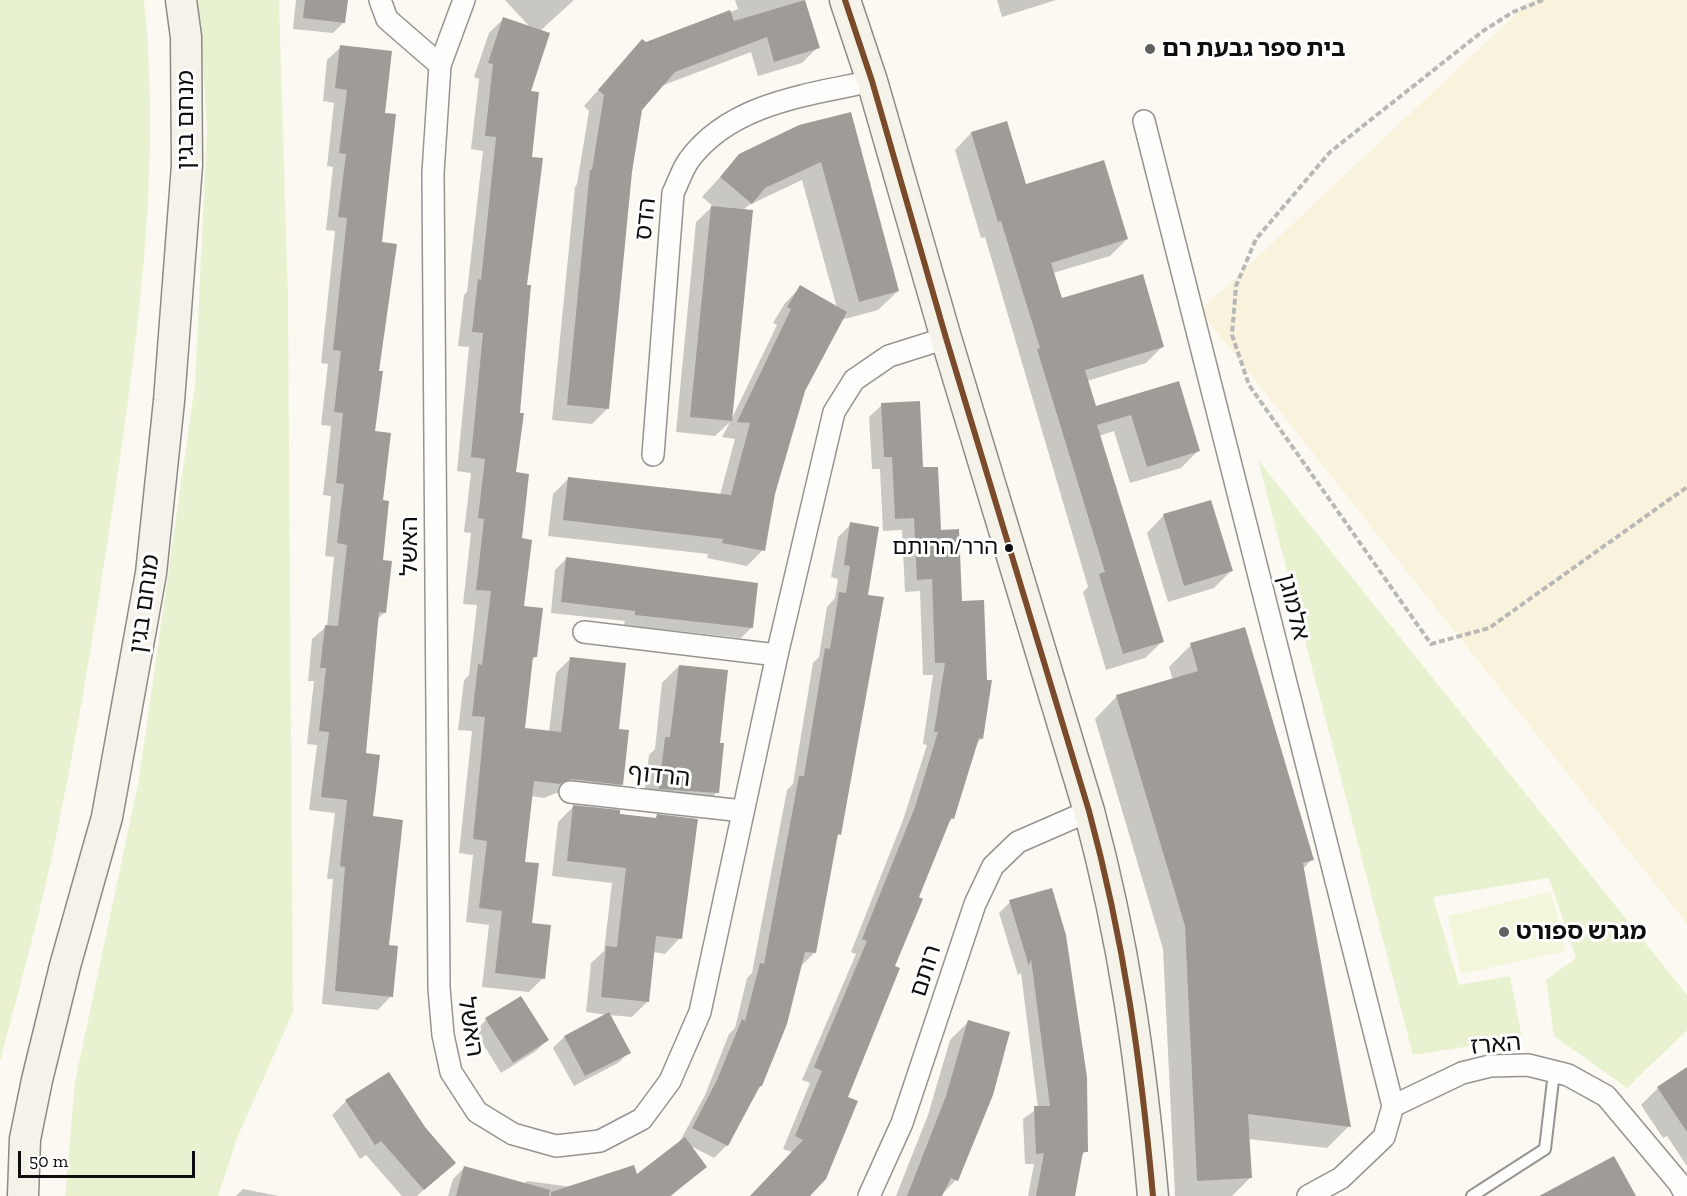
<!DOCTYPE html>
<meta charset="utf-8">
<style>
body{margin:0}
#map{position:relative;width:1687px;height:1196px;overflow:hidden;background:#fcf9f2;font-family:"Zilla Slab",serif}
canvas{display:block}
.scale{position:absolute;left:18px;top:1151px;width:177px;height:27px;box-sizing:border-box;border:3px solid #0e0e0e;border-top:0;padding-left:8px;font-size:18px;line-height:21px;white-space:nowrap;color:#0e0e0e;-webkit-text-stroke:4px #fff;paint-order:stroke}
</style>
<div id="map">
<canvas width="1687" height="1196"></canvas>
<div class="scale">50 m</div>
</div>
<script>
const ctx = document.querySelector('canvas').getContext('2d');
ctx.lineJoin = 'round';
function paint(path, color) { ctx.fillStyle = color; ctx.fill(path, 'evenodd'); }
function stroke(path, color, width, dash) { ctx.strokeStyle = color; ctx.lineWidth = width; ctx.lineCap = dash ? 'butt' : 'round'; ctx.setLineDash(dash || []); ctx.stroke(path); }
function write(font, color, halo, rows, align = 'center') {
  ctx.font = font + ' "Zilla Slab","Noto Sans Hebrew",serif'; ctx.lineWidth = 6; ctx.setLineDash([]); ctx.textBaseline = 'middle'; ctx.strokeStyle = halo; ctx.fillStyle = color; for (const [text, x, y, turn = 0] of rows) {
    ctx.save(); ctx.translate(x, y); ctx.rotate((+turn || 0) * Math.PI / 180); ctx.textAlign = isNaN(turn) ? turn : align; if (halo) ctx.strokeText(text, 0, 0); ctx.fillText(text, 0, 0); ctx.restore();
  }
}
paint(new Path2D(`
 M1531 0H1687V924L1200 311Z`), '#f9f3de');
paint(new Path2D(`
 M0 0H144C161 158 140 322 117 479 99 599 81 718 56 837 41 912 19 987 0 1062Z
 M198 0H279L288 299 293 1012 237 1138 218 1196H65L75 1082 139 779 195 384 207 129Z
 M1258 460 1687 995V1030L1627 1088 1554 1036 1546 980 1576 958 1549 878 1433 897 1459 985 1510 976 1522 1038 1413 1055Z`), '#e9f2d0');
paint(new Path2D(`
 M1551 892 1565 951 1461 974 1448 916Z`), '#f2f6db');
paint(new Path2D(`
 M296 0H346L344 22 333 33 293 29Z
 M505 0H574L540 31 529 92 530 158 515 474 523 607 536 656 531 661 523 730 549 732 556 673 570 659 617 730 622 784 607 799 556 793 544 798 530 796 523 863 531 924 543 978 529 992 482 987 489 925 466 922 473 855 459 853 472 731 458 730 464 680 469 675 477 605 463 604 471 533 464 532 471 473 457 471 469 347 458 346 464 295 467 292 483 151 471 149 479 79 474 77 489 33 503 19 530 27Z
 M735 0H804L818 47 802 63 758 76 751 52 661 86 641 110 631 172 608 408 592 424 552 420 575 187 577 184 589 111 584 106 642 41 646 44 738 9Z
 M997 0H1056L1002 17Z
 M341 47 383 114 374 432 382 502 381 561 385 612 376 620 365 755 391 996 378 1010 322 1004 333 879H327L335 813 309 810 317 745 307 744 314 681H308L312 639 327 626 334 557 325 556 331 496 323 495 331 426 321 425 328 364 321 363 335 231 326 230 333 167 327 166 334 103 323 101 327 60Z
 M850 114 898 291 878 310 841 320 803 390 773 494 763 550 747 566 707 558 708 554 548 536 553 494 569 478 720 495 735 439 722 437 730 422 715 436 676 432 696 222 713 206 702 197 740 155ZM802 180 837 308 801 287 785 303 773 323 777 325 731 420 743 210 749 205Z
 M971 133 1025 186 1127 239 1110 256 1053 273 1061 300 1163 346 1146 363 1087 381 1095 408 1178 383 1198 451 1181 468 1130 483 1114 431 1099 436 1162 642 1145 658 1106 670 1083 592 1088 587 985 237 981 238 955 150Z
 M882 405 921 469 961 602 982 738 976 744 953 818 948 823 917 898 808 1196H751L792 1152 783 1149 810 1083 802 1080 856 954 851 952 903 820 927 745 923 744 933 675H923L920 591 905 592 902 530 883 531 880 469H872L869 417Z
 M1210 502 1231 571 1214 588 1168 602 1147 533 1163 516Z
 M851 524 866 596 839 834 835 838 814 953 801 966 761 1086 755 1092 727 1145 714 1158 689 1145 705 1167 671 1196H448L453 1179 464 1168 524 1184 527 1181 572 1187 636 1176 680 1141 705 1095 729 1034 735 1028 747 978 752 973 787 790 793 784 813 663 819 657 827 607 835 598 838 579 831 577 838 537Z
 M567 558 752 627 741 638 624 625 625 621 551 613 555 570Z
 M1191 645 1312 859 1303 869 1349 1126 1327 1148 1248 1139 1250 1178 1232 1196H1175L1163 949 1095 719 1117 696 1173 680 1169 667Z
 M679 666 718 744 717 792 701 809 643 805 649 755 655 749 662 683Z
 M573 807 654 819 657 816 680 938 665 954 653 952 647 1002 632 1017 609 1015 629 1052 618 1063 574 1086 553 1048 564 1037 608 1015 586 1012 591 963 604 951 612 883 552 876 558 822Z
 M1050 890 1086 1151 1081 1156 1073 1196H1028L1034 1164H1025L1023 1119 1038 1108 1021 973 1018 975 999 913 1010 902Z
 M486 1020 547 1040 536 1051 501 1073 475 1031Z
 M968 1022 956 1180 940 1196H896L928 1115 950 1040Z
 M1687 1068V1166L1667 1136 1663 1138 1641 1105 1658 1088Z
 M346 1101 424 1128 454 1163 417 1196H402L366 1155 360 1159 332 1115Z
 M243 1189 279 1196H236Z`), '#0003');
paint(new Path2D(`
 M305 0H348L345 23 303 18Z
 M805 0 820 48 774 62 767 37 675 72 642 110 632 172 609 409 567 405 590 170H592L604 95 598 90 642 39 646 42 730 10 734 21Z
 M503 17 550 33 531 91 539 92 532 157 543 158 527 285H531L520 413H524L516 472 529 474 522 538 532 540 524 606 543 608 537 657H533L525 728 561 732 570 657 626 663 619 729 629 730 623 785 571 779 560 784 534 781 525 862 539 863 532 923 551 925 545 979 495 973 502 911 479 908 487 841 473 839 485 717 472 716 478 664 482 665 491 591 476 590 484 519 478 518 485 459 471 457 483 333 472 332 478 279 481 280 496 137 485 136 493 64 488 63Z
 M340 45 392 51 385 113 396 114 382 242 397 244 379 371H383L375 431 391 433 383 500 389 501 383 560 392 561 386 613 379 612 366 753 380 755 373 816 403 820 389 945 398 946 393 997 335 991 345 867 340 866 347 800 321 797 329 732 319 731 326 668H320L325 625 338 626 347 545 337 543 344 484 336 483 343 413 334 412 341 351 333 350 347 218 338 217 346 154 339 153 347 90 335 88Z
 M851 112 899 291 859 302 821 162 765 188 752 204 720 177 739 154 799 125Z
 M1007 121 1026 184 1104 160 1128 239 1051 263 1062 298 1143 274 1164 347 1085 370 1096 406 1179 381 1200 451 1147 467 1131 415 1097 425 1164 642 1123 654 1099 574 1105 572 1037 349 1040 348 1001 221 998 222 971 132Z
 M711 206 753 210 732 421 690 417Z
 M800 285 847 312 805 391 775 494 765 551 722 543 723 539 563 520 568 477 731 495 750 423 737 422 791 309 787 307Z
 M920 401 923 467H938L941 530 959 529 962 601 984 600 987 680H992L983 739 979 738 954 819 951 818 919 897 923 899 895 966 900 968 848 1097 858 1101 826 1179 810 1196H750L803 1140 795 1136 822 1071 814 1067 867 941 862 939 915 807 938 732H934L945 663H935L932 579 917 580 914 518 895 519 892 457H884L881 403Z
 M1211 500 1233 571 1184 586 1163 514Z
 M850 522 879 527 868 595 884 597 841 835 838 834 816 953 805 952 787 1024 762 1086H760L728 1146 692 1128 717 1080 742 1019 745 1021 760 963 764 964 799 776H804L825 648 830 649 839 592 846 593 850 566 844 565Z
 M566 557 758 583 753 628 635 615V611L561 602Z
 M1245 627 1314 860 1303 863 1351 1127 1248 1114 1252 1178 1197 1181 1185 926 1116 695 1198 671 1190 643Z
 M679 665 728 670 720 743H724L719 793 659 789 665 737H670Z
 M573 805 620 810V814L656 818 657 814 698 819 682 939 656 936 649 1002 601 997 606 946 617 947 626 868 567 861Z
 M1052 888 1066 935 1087 1077 1088 1152H1083L1075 1196H1036L1044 1153 1036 1154 1034 1106H1050L1031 959 1029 966 1009 900Z
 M521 996 549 1040 513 1063 485 1018Z
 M609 1012 631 1053 585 1076 564 1036Z
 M968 1020 1010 1032 993 1095 958 1181 951 1178 942 1196H907L946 1096Z
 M1687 1067V1132L1657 1087Z
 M389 1072 425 1127 456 1163 424 1190 381 1141 375 1145 345 1100Z
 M685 1137 707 1167 670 1196H551V1192L634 1165 637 1174Z
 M1614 1156 1636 1196H1539Z
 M464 1166 550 1190 549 1196H456Z`), '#9f9c98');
const lane = new Path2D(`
 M1472 1196 1545 1149 1554 1072`);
const street = new Path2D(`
 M380 0 387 19 440 65
 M464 0 440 65 433 173 439 988 443 1035 451 1072 477 1112 513 1134 556 1146 600 1141 642 1119 670 1081 700 1012 777 655 834 412 854 380 889 356 946 338
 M1144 121 1393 1106
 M653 455 673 193C678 183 682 170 689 160 731 103 808 95 872 81
 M584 632 777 655
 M570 792 743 811
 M869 1196 902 1123 975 904 993 866 1018 842 1089 811
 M1308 1196 1341 1178 1384 1137 1393 1106 1462 1073 1490 1066 1528 1065 1568 1075 1606 1096 1679 1183 1686 1196`);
const secondary = new Path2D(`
 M845 0 872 81 946 338 1089 811C1124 941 1141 1062 1153 1196
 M23 1196 25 1139 37 1080 65 966 107 817 151 573 169 401 187 165 186 37 181 0`);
stroke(lane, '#959491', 14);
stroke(street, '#959491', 24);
stroke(secondary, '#8c8a87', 33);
stroke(new Path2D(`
 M1543 0 1513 12 1483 31 1330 152 1256 239 1236 286 1232 335 1249 385 1431 644 1489 628 1687 487`), '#b8b8b6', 4, [6, 3]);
stroke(lane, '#fffefd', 10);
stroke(street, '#fffefd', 21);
stroke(secondary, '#f5f2ea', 30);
stroke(new Path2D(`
 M845 0 872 81 946 338 1089 811C1124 941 1141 1062 1153 1196`), '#7a4b2a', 6);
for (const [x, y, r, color] of [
 [1150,49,6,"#61605e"],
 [1009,548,5,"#0e0e0e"],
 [1504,932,6,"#61605e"]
]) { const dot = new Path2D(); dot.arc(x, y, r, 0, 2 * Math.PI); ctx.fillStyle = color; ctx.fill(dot); stroke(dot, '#fff', 2); }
write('22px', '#0e0e0e', '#fff', [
 ["הרר/הרותם",998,548]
], 'right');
write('bold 24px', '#0e0e0e', '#fff', [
 ["בית ספר גבעת רם",1162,49],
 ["מגרש ספורט",1516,932]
], 'left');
write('24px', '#0e0e0e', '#fff', [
 ["מנחם בגין",186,120,-90],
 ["הדס",646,219,-84],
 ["האשל",410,546,-90],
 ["מנחם בגין",145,604,-82],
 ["אלמוגן",1293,607,76],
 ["הרדוף",659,776,6],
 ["רותם",926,971,-72],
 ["האשל",470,1027,81],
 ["הארז",1496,1045,-5]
]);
</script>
